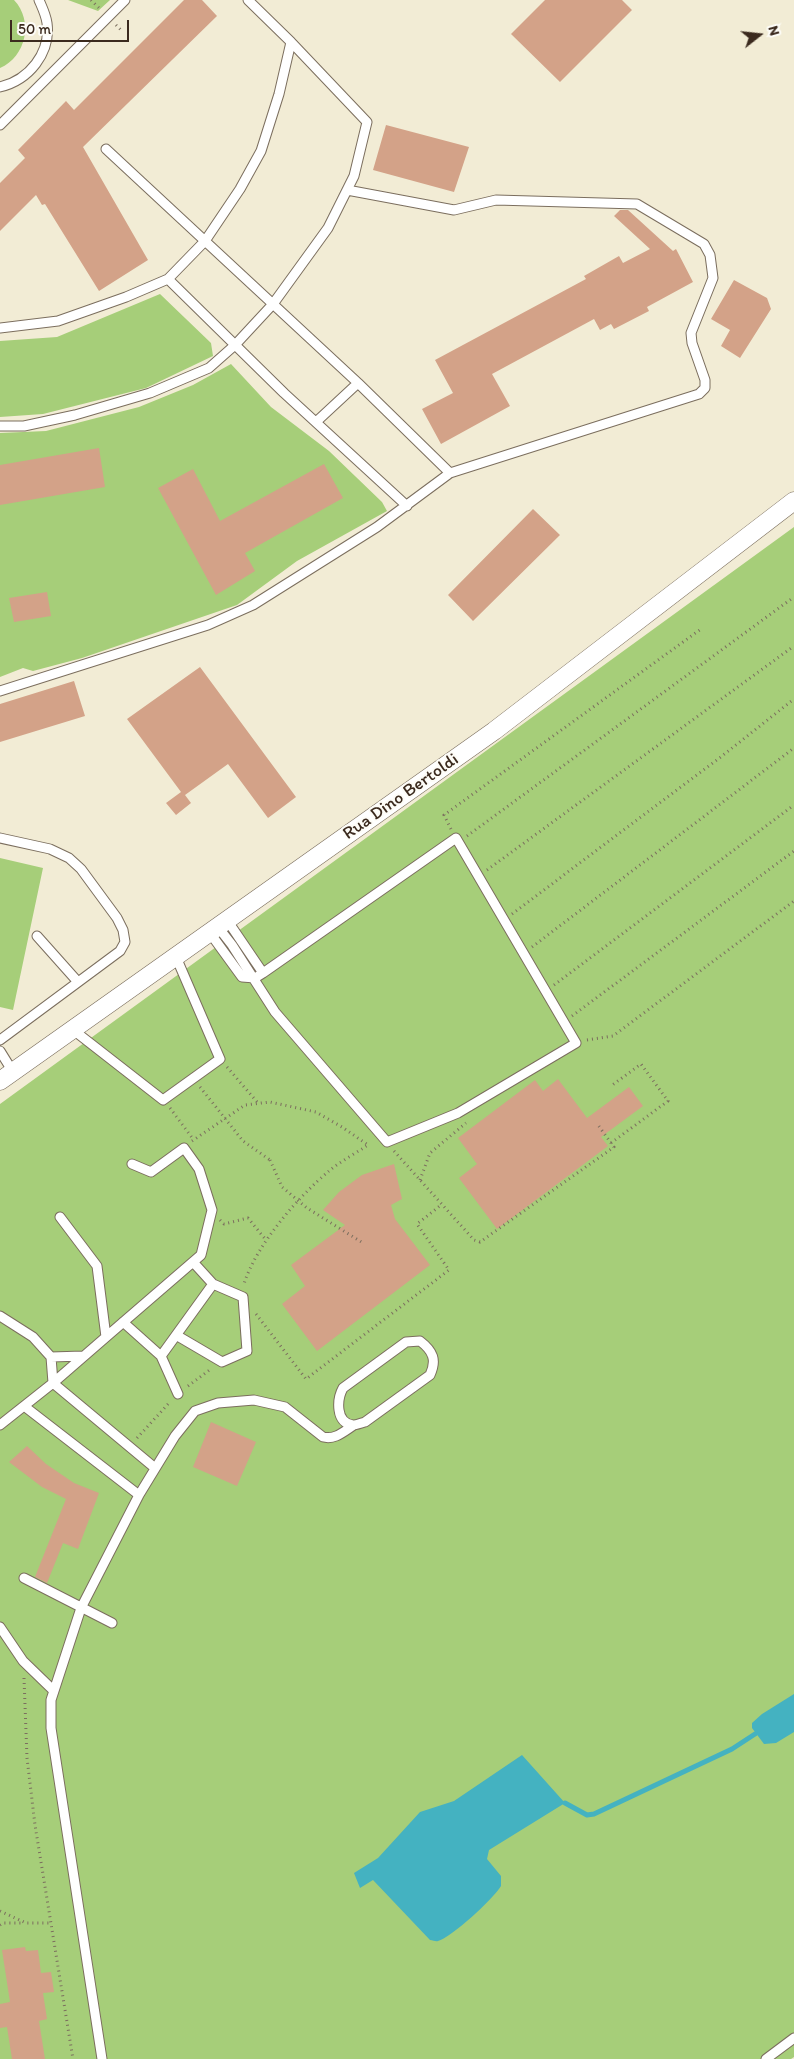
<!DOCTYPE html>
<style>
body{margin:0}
#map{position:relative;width:794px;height:2059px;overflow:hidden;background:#f2ecd5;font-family:Itim,sans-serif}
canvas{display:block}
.north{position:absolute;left:734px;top:10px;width:50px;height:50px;-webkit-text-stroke:4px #fdfcf7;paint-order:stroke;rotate:74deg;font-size:14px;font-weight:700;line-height:20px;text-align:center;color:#3b2a1e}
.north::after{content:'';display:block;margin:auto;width:18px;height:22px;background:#3b2a1e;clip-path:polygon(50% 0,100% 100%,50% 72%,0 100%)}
.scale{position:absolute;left:10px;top:20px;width:119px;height:22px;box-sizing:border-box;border:2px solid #3b2a1e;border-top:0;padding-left:6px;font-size:15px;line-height:18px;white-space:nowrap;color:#3b2a1e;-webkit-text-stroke:4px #fdfcf7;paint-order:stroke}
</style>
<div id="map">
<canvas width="794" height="2059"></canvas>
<div class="north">N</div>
<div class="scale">50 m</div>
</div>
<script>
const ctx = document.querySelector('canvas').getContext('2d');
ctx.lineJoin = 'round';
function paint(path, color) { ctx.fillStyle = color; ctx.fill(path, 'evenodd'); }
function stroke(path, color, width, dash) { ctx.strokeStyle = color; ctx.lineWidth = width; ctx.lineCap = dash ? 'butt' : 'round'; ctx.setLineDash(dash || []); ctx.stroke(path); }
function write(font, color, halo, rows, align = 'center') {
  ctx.font = font + ' Itim,sans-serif'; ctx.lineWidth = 4; ctx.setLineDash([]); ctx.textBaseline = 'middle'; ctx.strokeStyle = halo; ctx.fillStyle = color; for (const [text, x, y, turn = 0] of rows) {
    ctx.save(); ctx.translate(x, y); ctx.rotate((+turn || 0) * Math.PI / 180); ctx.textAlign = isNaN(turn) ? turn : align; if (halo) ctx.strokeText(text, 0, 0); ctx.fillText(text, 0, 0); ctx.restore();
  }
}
paint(new Path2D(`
 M0 0H14C34 21 26 57 0 68Z
 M68 0H110L98 11Z
 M160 294 211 343 213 356 146 388 43 414 0 417V341L57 337Z
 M231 364 271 407 329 451 382 502 387 511 297 561 237 605 82 658 33 671 23 668 0 677V433L46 431 139 407 193 385Z
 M794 527V2057L791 2059H0V1104Z
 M0 858 43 868 13 1010 0 1007Z`), '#a6ce79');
paint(new Path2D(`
 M794 1694V1732L776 1743 764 1744 752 1728V1723L762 1714Z
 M522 1755 565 1803 489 1850 487 1859 501 1876V1886C494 1898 451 1938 438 1941 436 1942 433 1940 430 1940L373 1880 360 1888 354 1873 378 1858 420 1812 454 1801Z`), '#44b2c1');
stroke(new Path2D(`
 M565 1803 587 1815 594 1814 732 1749 755 1734`), '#44b2c1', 5);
paint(new Path2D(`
 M184 0H202L217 16 83 147 148 260 99 291 45 204 42 205 36 195 0 231V183L25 158 18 150 66 101 74 110Z
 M545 0H622L632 10 560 82 511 34Z
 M386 125 469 147 454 192 373 170Z
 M620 210H628L673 251 676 249 693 282 647 307 649 311 614 329 611 324 600 330 594 319 492 374 510 406 441 444 422 409 453 393 435 360 586 279 584 276 619 256 623 263 650 249 614 216Z
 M734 280 767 298 771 309 740 358 721 346 730 330 711 319Z
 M99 448 105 487 0 505V465Z
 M324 464 343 498 245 553 255 571 216 595 158 488 193 469 220 521Z
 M533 509 560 535 473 621 448 595Z
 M47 592 51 616 14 622 9 598Z
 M200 667 296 797 268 818 228 764 185 795 191 803 176 815 166 803 181 792 127 719Z
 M74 681 85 716 0 742V704Z
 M558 1079 587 1118 629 1087 643 1106 601 1137 608 1146 497 1229 459 1178 477 1164 458 1138 535 1080 543 1091Z
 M394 1164 402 1199 391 1205 395 1219 430 1265 317 1351 282 1304 305 1286 291 1265 345 1225 323 1210 339 1192 362 1175Z
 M211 1422 256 1442 237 1486 193 1467Z
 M27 1446 46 1464 74 1483 99 1493 78 1549 63 1543 47 1583 35 1577 66 1499 42 1487 9 1462Z
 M25 1947 26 1951 38 1950 41 1973 51 1972 54 1992 43 1993 47 2019 39 2021 45 2059H12L7 2027 0 2028V2004L10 2002 2 1950Z`), '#d3a288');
const service = new Path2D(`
 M0 87C29 80 51 53 47 23 46 15 42 7 39 0
 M0 125 125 0
 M106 149 205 241 240 189 261 151 279 94 291 42
 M168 279 284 393 407 506
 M0 328 58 321 126 297 168 279 205 241 358 383 450 473
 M316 422 358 383
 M0 426H24L75 415 150 393 209 368 235 345 273 304 328 228 354 176 367 122 291 42 248 0
 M0 691 208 625 253 605 377 527 450 473 699 394 705 388V380L692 343 691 333 713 278 710 255 704 244 637 204 496 200 454 210 347 190
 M0 838 50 849 69 858 81 869 117 918 123 930 125 942 120 951 0 1040
 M218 927 232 945 275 1012 387 1142 458 1113 576 1043 456 838 263 973
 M210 933 242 977 255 978 263 973 227 920
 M37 936 78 982
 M72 1029 163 1100 220 1059 176 957
 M0 1051 13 1072
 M60 1217 97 1266 106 1337 53 1383 155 1468
 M0 1316 33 1337 51 1357 53 1383 0 1425
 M123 1322 161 1356 178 1394
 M176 1335 222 1362 247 1351 243 1297 213 1284 193 1262
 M106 1337 201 1255 212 1210 199 1169 184 1148 151 1172 132 1164
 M420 1341C433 1351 437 1360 430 1375L365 1422C361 1423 356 1425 353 1425 335 1423 337 1399 343 1388L406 1342Z
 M161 1356 213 1284
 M51 1357 83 1356
 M24 1406 139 1495 81 1608 51 1700V1728L102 2059
 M139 1495 175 1436 195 1411 218 1403 254 1400 285 1407 323 1437C335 1440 343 1432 354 1425
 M24 1578 112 1623
 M0 1627 23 1661 54 1691
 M766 2059 794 2038`);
const minor = new Path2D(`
 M0 1081 494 731 794 501`);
stroke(service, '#7b6e5e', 11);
stroke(minor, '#7b6e5e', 19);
stroke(new Path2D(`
 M91 0 101 10
 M116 25 123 32
 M451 829 444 815 701 629
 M467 836 794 597
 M487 870 794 646
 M512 914 722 756 794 699
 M532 947 794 748
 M554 985 794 805
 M572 1016 794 851
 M587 1040 613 1036 794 901
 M227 1067 258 1103
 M200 1087 243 1141 270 1160
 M170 1108 193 1139
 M192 1141 245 1105 270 1102 316 1112 342 1127 368 1145C356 1153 341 1161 329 1171 298 1197 256 1245 244 1284
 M611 1143 668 1101 641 1064 611 1086
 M394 1151 474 1240 480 1242 614 1147 598 1125
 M420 1180 430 1153 466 1123
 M220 1220 224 1224 248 1218 266 1240
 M256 1314 306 1379 449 1270 417 1224 441 1205
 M188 1386 211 1369
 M137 1438 170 1402
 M24 1678 27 1758 35 1825 73 2059
 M0 1911 26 1923H51
 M0 1925 3 1923H24`), '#7b6e5e', 3, [1, 4]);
stroke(service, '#fff', 9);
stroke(minor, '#fff', 18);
stroke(new Path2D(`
 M270 1160 282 1187 307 1208 363 1243`), '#7b6e5e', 3, [1, 4]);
write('18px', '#3b2a1e', '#fdfcf7', [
 ["Rua Dino Bertoldi",401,797,-35]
]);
</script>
